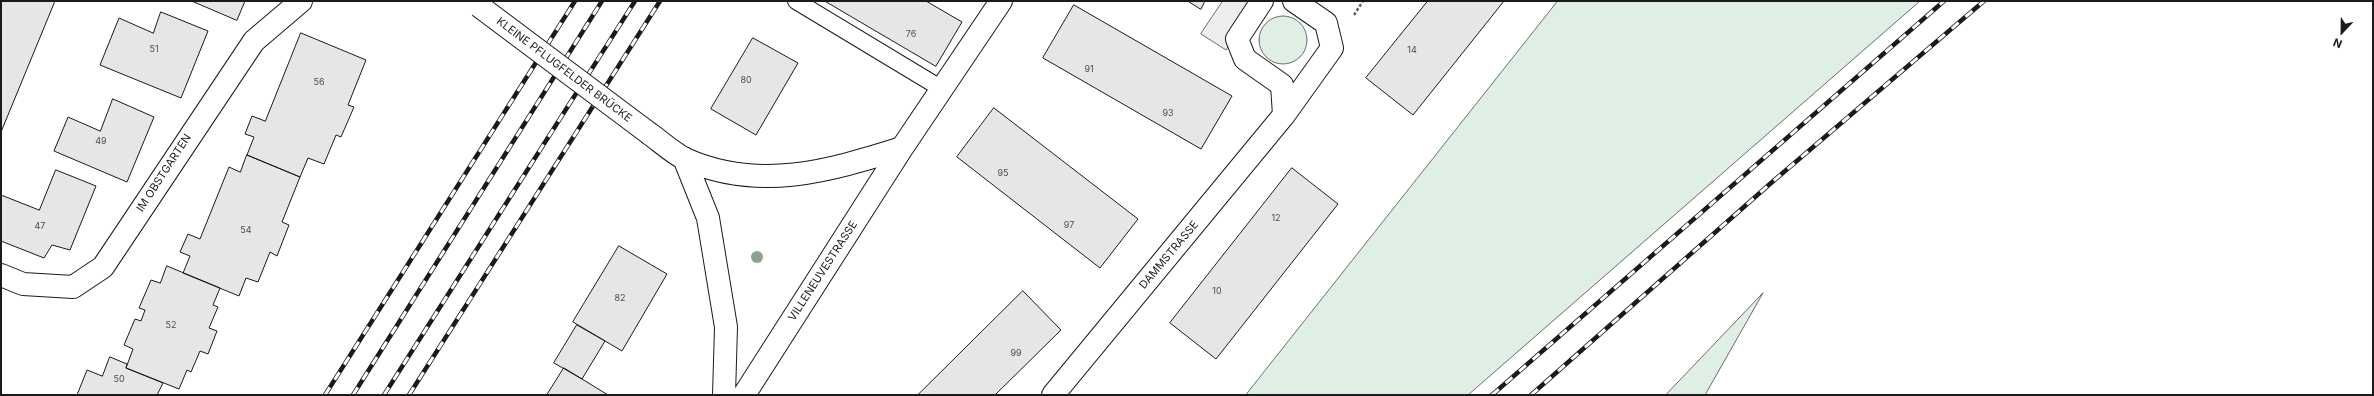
<!DOCTYPE html>
<meta charset="utf-8">
<style>
body{margin:0}
#map{position:relative;width:2374px;height:396px;overflow:hidden;background:#fff;font-family:Inter,sans-serif}
canvas{display:block}
.frame{position:absolute;inset:0;border:2px solid #1a1a1a;pointer-events:none}
.north{position:absolute;left:2322px;top:12px;width:40px;height:40px;-webkit-text-stroke:3px #fff;paint-order:stroke;rotate:202deg;font-size:11px;font-weight:700;line-height:16px;text-align:center;color:#1a1a1a}
.north::after{content:'';display:block;margin:auto;width:14px;height:18px;background:#1a1a1a;clip-path:polygon(50% 0,100% 100%,50% 72%,0 100%)}
</style>
<div id="map">
<canvas width="2374" height="396"></canvas>
<div class="frame"></div>
<div class="north">N</div>
</div>
<script>
const ctx = document.querySelector('canvas').getContext('2d');
ctx.lineJoin = 'round';
function paint(path, color) { ctx.fillStyle = color; ctx.fill(path, 'evenodd'); }
function stroke(path, color, width, dash) { ctx.strokeStyle = color; ctx.lineWidth = width; ctx.lineCap = dash ? 'butt' : 'round'; ctx.setLineDash(dash || []); ctx.stroke(path); }
function write(font, color, halo, rows, align = 'center') {
  ctx.font = font + ' Inter,sans-serif'; ctx.lineWidth = 3; ctx.setLineDash([]); ctx.textBaseline = 'middle'; ctx.strokeStyle = halo; ctx.fillStyle = color; for (const [text, x, y, turn = 0] of rows) {
    ctx.save(); ctx.translate(x, y); ctx.rotate((+turn || 0) * Math.PI / 180); ctx.textAlign = isNaN(turn) ? turn : align; if (halo) ctx.strokeText(text, 0, 0); ctx.fillText(text, 0, 0); ctx.restore();
  }
}
const green = new Path2D(`
 M1558 1H1920L1468 395H1246Z
 M1259 40a24 24 0 1 1 48 0a24 24 0 1 1-48 0Z
 M1763 293 1705 395H1666Z`);
paint(green, '#e0efe3');
stroke(green, '#6a6a6a', 1);
const parking = new Path2D(`
 M1223 1H1258L1226 50 1201 34Z`);
paint(parking, '#ededed');
stroke(parking, '#6a6a6a', 1);
const building = new Path2D(`
 M1 1H55L1 132Z
 M192 1H245L237 20Z
 M825 1H926L962 22 936 66Z
 M1188 1H1205L1201 9Z
 M1428 1H1504L1413 115 1366 78Z
 M1074 5 1232 96 1201 149 1043 58Z
 M161 12 208 31 181 98 100 65 119 18 153 33Z
 M301 33 366 60 348 105 354 107 341 137 336 135 324 164 308 158 300 177 247 155 254 137 245 134 252 116 265 121Z
 M753 38 798 63 756 135 711 109Z
 M113 99 154 117 127 182 54 151 68 117 100 131Z
 M994 108 1138 219 1100 268 957 157Z
 M247 155 300 177 282 222 289 225 277 256 270 252 258 282 246 278 239 296 183 273 190 256 180 252 188 234 200 239 229 167 240 172Z
 M1292 168 1338 204 1216 359 1170 323Z
 M56 170 96 186 70 250 52 245 44 258 1 241V195L39 210Z
 M619 246 667 274 622 351 573 322Z
 M167 266 220 288 213 305 218 307 209 328 217 331 208 354 200 351 191 372 187 370 179 389 126 368 133 349 124 345 135 319 141 321 145 310 139 308 151 280 160 283Z
 M1023 291 1061 330 995 395H918Z
 M577 325 605 341 582 379 554 363Z
 M110 357 127 364 126 368 163 383 157 395H77L87 370 102 376Z
 M564 368 582 379 608 395H547Z`);
paint(building, '#e6e6e6');
stroke(building, '#1a1a1a', 1);
const service = new Path2D(`
 M796 1 942 89`);
const minor = new Path2D(`
 M1262 1 1237 39 1245 59 1282 85 1284 115
 M650 134C661 142 673 153 685 159 759 192 829 171 902 148
 M684 158 708 218 726 327 724 395
 M1 275 23 284 73 287 103 267 254 41 301 1
 M744 395 902 148 1001 1
 M1053 395 1284 115 1332 48 1326 23 1294 1`);
stroke(service, '#1a1a1a', 18);
stroke(minor, '#1a1a1a', 24);
stroke(new Path2D(`
 M1354 15 1363 1`), '#5f5f5f', 2.5, [3, 2]);
stroke(service, '#fff', 16);
stroke(minor, '#fff', 22);
const rail = new Path2D(`
 M325 395 575 1
 M353 395 602 1
 M384 395 635 1
 M409 395 660 1
 M1492 395 1944 1
 M1531 395 1771 183 1984 1`);
stroke(rail, '#1a1a1a', 4.5);
stroke(rail, '#fff', 3, [9]);
const minorBridge = new Path2D(`
 M479 6 650 134`);
stroke(minorBridge, '#1a1a1a', 24, []);
stroke(minorBridge, '#fff', 22);
ctx.fillStyle = '#8aa48f';
for (const [x, y] of [
 [757,257]
]) { ctx.beginPath(); ctx.arc(x, y, 6, 0, 2 * Math.PI); ctx.fill(); }
write('9px', '#4d4d4d', null, [
 ["76",911,34],
 ["51",154,49],
 ["14",1412,50],
 ["91",1089,69],
 ["80",746,80],
 ["56",319,82],
 ["93",1168,113],
 ["49",101,141],
 ["95",1003,173],
 ["12",1276,218],
 ["97",1069,225],
 ["47",40,226],
 ["54",246,230],
 ["10",1217,291],
 ["82",620,298],
 ["52",171,325],
 ["99",1016,353],
 ["50",119,379]
]);
write('11px', '#1a1a1a', '#fff', [
 ["KLEINE PFLUGFELDER BRÜCKE",564,70,37],
 ["IM OBSTGARTEN",164,173,-57],
 ["DAMMSTRASSE",1169,255,-50],
 ["VILLENEUVESTRASSE",823,271,-57]
]);
</script>
